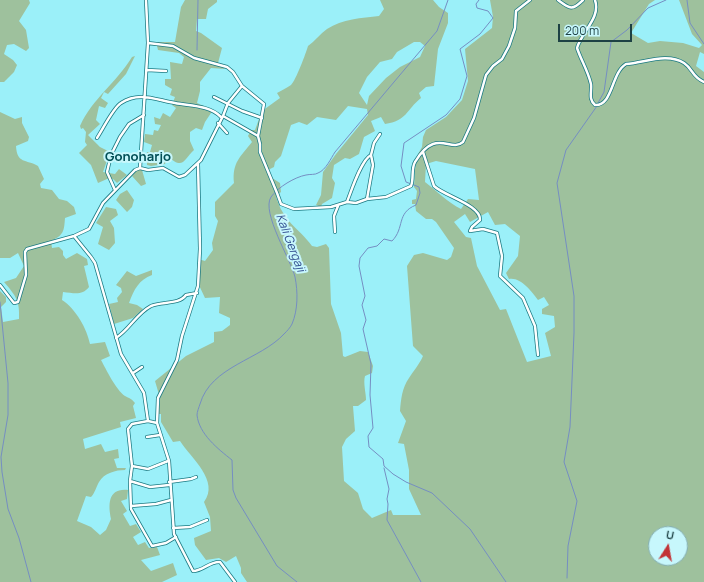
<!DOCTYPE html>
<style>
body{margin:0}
#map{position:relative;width:704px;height:582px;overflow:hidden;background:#9bf0f9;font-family:Manrope,sans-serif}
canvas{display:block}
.north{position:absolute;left:648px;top:526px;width:40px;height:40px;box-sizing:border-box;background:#c7f7fc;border:1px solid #83aeb2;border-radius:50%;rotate:11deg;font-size:11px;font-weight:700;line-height:16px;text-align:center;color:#1d4144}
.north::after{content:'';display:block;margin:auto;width:14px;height:18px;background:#c23336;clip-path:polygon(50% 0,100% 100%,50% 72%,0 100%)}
.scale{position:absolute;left:558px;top:24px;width:74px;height:18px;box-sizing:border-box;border:2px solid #1d4144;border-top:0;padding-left:5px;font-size:12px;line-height:14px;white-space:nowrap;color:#1d4144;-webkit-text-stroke:3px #c7f7fc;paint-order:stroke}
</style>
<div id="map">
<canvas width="704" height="582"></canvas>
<div class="north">U</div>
<div class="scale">200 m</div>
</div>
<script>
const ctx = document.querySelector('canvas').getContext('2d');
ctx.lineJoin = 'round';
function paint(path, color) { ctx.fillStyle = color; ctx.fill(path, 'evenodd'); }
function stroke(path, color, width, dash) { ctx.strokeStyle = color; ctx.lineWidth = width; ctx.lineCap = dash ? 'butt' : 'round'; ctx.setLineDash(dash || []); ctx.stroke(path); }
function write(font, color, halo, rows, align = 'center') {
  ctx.font = font + ' Manrope,sans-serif'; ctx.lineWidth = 4; ctx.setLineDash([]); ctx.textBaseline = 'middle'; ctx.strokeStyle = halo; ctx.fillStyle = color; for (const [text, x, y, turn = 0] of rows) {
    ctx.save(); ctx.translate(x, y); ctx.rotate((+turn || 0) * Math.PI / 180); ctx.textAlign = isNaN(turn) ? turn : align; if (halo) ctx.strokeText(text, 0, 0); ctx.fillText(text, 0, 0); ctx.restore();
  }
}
paint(new Path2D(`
 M0 0H29L30 3 19 21 26 30 29 48 26 51 14 44 7 45 4 54 13 60 17 65 14 72 4 82H0Z
 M185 0H217V2L208 9 206 19H197L196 31 201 33 222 48 218 63 225 69 211 68 200 82V91L197 103 213 110 205 122 202 130 196 128 190 132V141L194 150C184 159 183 171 168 156L165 164 151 166 147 165V152H150L152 145 144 142 145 134 153 135 154 130 158 131 161 125 155 124 154 117 160 119 163 113 170 117 176 108 172 105 175 97 170 95 172 89 165 85V79H171L170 62 182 64 184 57 179 53 158 50 157 46 150 45 151 42H175L181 7Z
 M380 0H433L439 7 448 13V23L438 49 434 86 426 87 419 93 421 98C406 110 407 121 385 124L381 117 371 121 375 131 364 137 359 154 350 159 345 158 334 165 332 178 335 183 332 198 322 204 321 207 316 205 321 195 323 172 336 154 368 115 367 109 348 106 336 120 317 117 307 125 299 122 291 125 281 156 275 162 274 167 266 171 269 176 280 183 281 192 276 196C283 222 298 227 312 246L317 247 326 244 329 248 331 304 341 333 343 356 345 357 360 351 368 352 373 366 372 373 365 376C363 383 366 393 366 400L358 406H353L355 431 346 439 342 447 344 481 358 493 363 509 372 518 391 510 393 515H421L409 489V470L404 444 398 443 406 421 400 411C401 399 402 388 409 378 414 370 419 365 423 356L413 346 407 266 414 255 423 253 447 260 451 257 454 248 436 222 432 219H426L416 211 415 204H412V200L416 199 417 191 414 187 415 169 418 154 422 147 423 137 426 130 446 117 462 100 468 81 465 49 492 28 493 17 490 0H655L649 4 631 33 648 43 660 41 683 43 699 48 702 45 692 34 679 0H704V54L700 52 696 66 704 72V582H247L241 573V568L236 556 226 562 219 558 206 560 195 545 194 538 211 531 210 517 204 502C220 481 191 458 180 441L173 442 161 422V414H158L160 398 155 381 186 356 214 342V332L222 331 230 325V318L219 313 220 297 205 298 197 281 198 259 205 261 213 250 212 243 218 221 215 216V202L234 183C232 163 240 157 252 142L248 136 251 130H255L262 111 280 98 277 93C282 90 287 88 291 85 296 80 306 53 308 46 315 41 320 34 327 29 342 19 362 18 379 16L384 9ZM414 42H420L425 46 420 57 400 67 386 78 369 96 367 105 359 93 367 77 380 62 392 59 397 52ZM436 161 475 169 479 200 468 199 461 209C447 202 437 191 425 182L426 164ZM488 212 495 225 505 224 520 236 518 256 506 273 509 279C521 277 531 291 538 300L544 297 549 305 542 309V314L554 316 555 327 545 333 551 356 527 362 506 309 500 310 477 266 471 238 466 237 454 222 465 214 470 222ZM656 534H680V558H656Z
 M135 56 126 74 108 94 104 92 101 98 108 103 105 108 99 106 96 120 100 124 88 135 100 147 110 152 103 172 115 174 119 169 127 175 117 183 113 179H107L98 183 91 165 79 153 87 145 85 142 86 132 83 128 81 129 80 126C92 99 117 82 132 57Z
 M0 112 15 119 22 117V123L29 137 28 141 16 146C17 164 26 159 38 166L44 179 40 184 41 188 52 190 59 199 67 201 74 207 76 214 65 218C64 231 64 235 51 241L52 248 59 247 63 251V255L66 259 77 253 87 259 88 265 84 266 89 287C82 296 74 293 63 292L62 300C76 309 87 329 90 344L105 342 110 356 101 360C106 369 116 390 125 396 129 398 132 399 135 403L133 406 136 418 120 422 121 427 83 439 85 449 101 444 105 452 118 449 119 458 114 459 117 468H126L125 470C116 470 104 473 99 482 96 487 95 493 91 497L86 496 77 521 91 527 100 535 106 530 111 519C108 504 108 488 128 490L127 499 121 501 127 511 123 514 130 526 136 524 141 532 133 537 138 545 145 542 149 548 157 547 160 555 141 560 151 571 173 563 177 575 162 582H0V291L6 297V302L1 307 3 322 19 319C20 301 16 296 4 282L16 278 24 266 18 253 10 258H0Z
 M137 170H142L146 184 141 186 132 176Z
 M127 190 134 200 132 207 127 212 116 200 120 194Z
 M106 207 116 209 118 215 110 221 114 228 115 243 109 250 98 244 103 227 96 223Z
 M152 270V275C139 280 134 289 129 303L137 305 143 309 133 318 114 324 109 304 118 302 117 298 122 292 121 288 116 285 127 271 136 276Z`), '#9ec19d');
stroke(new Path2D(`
 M479 0 476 4 477 8 488 11 493 18 480 34 460 49 467 76 460 99 446 115 404 143 401 166 406 182 419 187 420 193 416 205C396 213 405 228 392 241L384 239 377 246 368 248 360 258 359 266 365 296 362 305 366 320 363 329 371 364 370 395 373 428 368 436 369 447 383 459 384 466 393 474 406 482 432 493 470 529 506 582
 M687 0 690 23 704 44
 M197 50 198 0
 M598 103 604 92 611 42 627 30 648 8 666 0
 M0 302 8 383V415L1 457 2 472 8 509 19 538 31 582
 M384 468 389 489 387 499 388 504 387 520 421 582
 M567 578 568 546 577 501 564 462 570 427 574 333V296L557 183 566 150 597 106
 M297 582 277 566 236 498 233 490 232 460C218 449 199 434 197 415 197 412 199 407 200 404 211 366 260 360 284 334 287 331 290 328 292 324 298 310 298 292 295 277 291 260 261 212 271 197 278 187 295 177 306 175 310 174 315 175 318 173 326 170 331 158 335 152L437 31 448 0`), '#758ec2', 1);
const minor = new Path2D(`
 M558 0C570 9 572 11 583 0
 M595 0C601 18 582 31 577 48 581 60 588 71 591 84 592 92 588 99 595 105 613 106 611 73 626 64 644 63 667 52 684 63 693 69 692 77 704 82
 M148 43 173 46 194 58 227 67 233 72 242 86 264 104 258 136
 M147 70 166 71
 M214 97 242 111 262 118
 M223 116 228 103 242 86
 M218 123 227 133
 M97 138C103 129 113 108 121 103 139 91 156 100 175 103 190 106 209 105 221 117
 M423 152 434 186C444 196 481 205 480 220L472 227 470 231 483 229 497 233 502 256 500 276 523 298 535 326 538 355
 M140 168 148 170 163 168 179 177 185 175 201 160 223 116 258 136 260 144V152L277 193 281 204 294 209 331 207 347 202 356 203 367 199 386 197 411 186C414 179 411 169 415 162 436 127 450 153 463 142L474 118 486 75 493 66 502 59 509 46 515 28 516 11 530 0
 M115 190 107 172 111 155 120 137 129 124 144 115
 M367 199 373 165 371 155
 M347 202C351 192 361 160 371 155L374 143 380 134
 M335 232 334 216 338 206
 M74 236 91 257 95 263 121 354 144 393 148 421 157 423 169 461 174 534 193 571C203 571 210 561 220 562L235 582
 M0 285 14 303 18 302 26 275 25 252 27 249 74 236 89 229 103 203 135 170 140 168 148 43 146 0
 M116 338C130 329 136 314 151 306 162 301 179 305 186 295L197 293
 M133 373 142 367
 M148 421 132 424 128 429 132 466 130 481 131 509 152 546 166 543 176 537
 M157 423 158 398 177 360 182 336 198 286 200 249 198 164
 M147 437 160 435
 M132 466 148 469 168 461
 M130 481 150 487 169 485
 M169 482 191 479 196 477
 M131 506 156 504 171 500
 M173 528 190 527 207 520`);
stroke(minor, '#1a7982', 4);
stroke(minor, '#fff', 2.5);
write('italic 12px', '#324e90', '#c7f7fc', [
 ["Kali Gergaji",290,243,69]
]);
write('bold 13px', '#004e55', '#c7f7fc', [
 ["Gonoharjo",138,157]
]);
</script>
